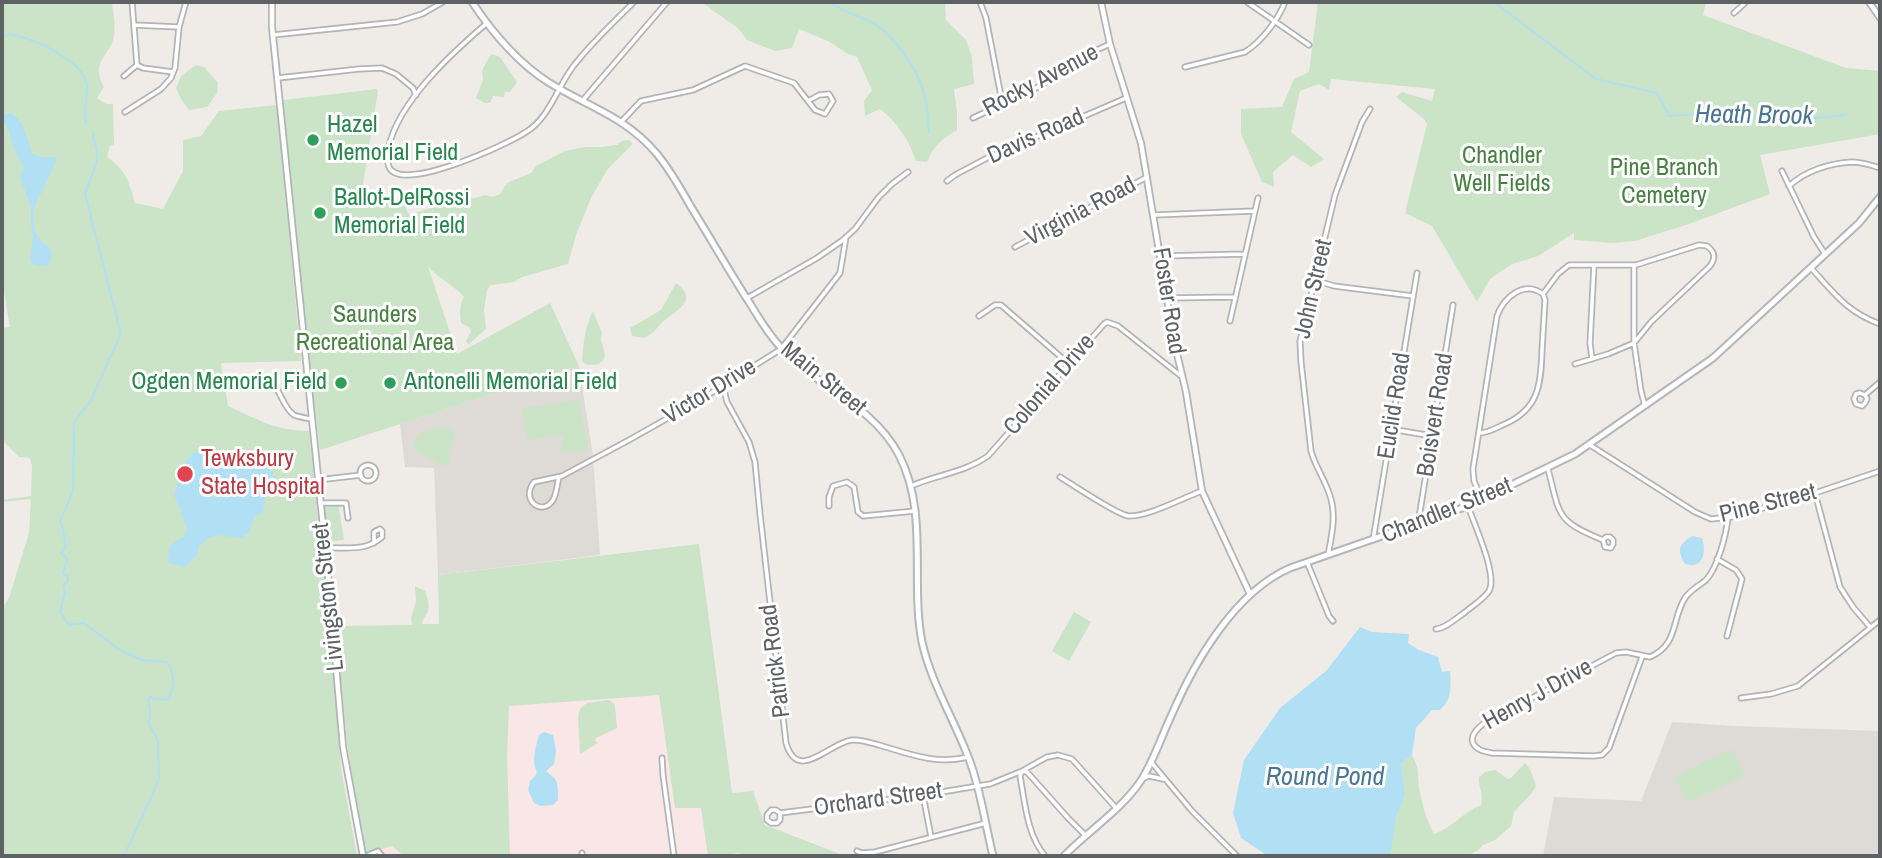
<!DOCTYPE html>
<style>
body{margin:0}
#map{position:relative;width:1882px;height:858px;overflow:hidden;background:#efece7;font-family:"Archivo Narrow",sans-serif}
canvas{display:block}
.frame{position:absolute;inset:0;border:4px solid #5f6265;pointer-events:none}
</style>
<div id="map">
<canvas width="1882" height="858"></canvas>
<div class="frame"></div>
</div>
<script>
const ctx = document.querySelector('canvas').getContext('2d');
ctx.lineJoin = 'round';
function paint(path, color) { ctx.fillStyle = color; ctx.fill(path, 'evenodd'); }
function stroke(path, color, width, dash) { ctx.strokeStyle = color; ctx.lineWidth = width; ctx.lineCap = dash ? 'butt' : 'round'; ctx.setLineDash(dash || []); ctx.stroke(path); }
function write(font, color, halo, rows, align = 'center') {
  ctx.font = font + ' "Archivo Narrow",sans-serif'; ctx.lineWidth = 6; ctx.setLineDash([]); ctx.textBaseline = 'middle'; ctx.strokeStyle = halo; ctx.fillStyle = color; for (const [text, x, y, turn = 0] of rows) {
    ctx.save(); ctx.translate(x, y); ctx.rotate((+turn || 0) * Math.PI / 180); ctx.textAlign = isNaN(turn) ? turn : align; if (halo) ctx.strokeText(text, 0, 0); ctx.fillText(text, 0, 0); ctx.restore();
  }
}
paint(new Path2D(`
 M579 366 593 456 600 555 438 575 434 468 405 467 400 424Z
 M1672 722 1735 726 1880 731 1879 856H1543L1554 797 1641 801Z`), '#dedbd6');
paint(new Path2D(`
 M699 544 732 793 753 791 765 825 845 856H365L347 744 336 626 439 624 438 575Z`), '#f9e6e7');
paint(new Path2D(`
 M3 2H112C113 12 116 25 114 35 111 57 89 60 104 87L97 98 106 104H113L114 144 110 146 107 157C126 170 129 182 135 203L163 209 183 171V140L201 136 219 111 277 105 301 361 221 363 228 406C256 419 277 431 309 431L324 577 326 580 329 601 341 769 357 856H2V608L9 598 29 533 31 499 2 502V500L31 496 32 466 30 458 19 457 2 440V328L10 327 2 281Z
 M701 2H945L946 20 966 40 972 57 974 84 954 89 957 113V130C943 138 933 146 927 162L916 161C909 140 897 122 880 109L865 116 864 101 872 90 857 57 846 53 830 42 799 29 792 48 775 51 747 40 738 28Z
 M1318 2H1706L1703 15 1846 68 1880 71V134L1760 155 1770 194 1686 225 1635 241 1613 243 1574 240V233L1538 256 1512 264 1490 279 1477 302 1432 226 1405 213 1427 124 1424 119 1396 97 1402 92 1432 101 1435 89 1331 79 1329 90 1319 84 1300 91 1291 132 1324 159 1311 167 1293 155 1273 172 1274 187 1262 182 1241 134V109L1282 107 1294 79 1309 72Z
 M491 54 500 57 517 82 510 92H505L504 97 493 96 490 103H485L476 98 483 80 482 70Z
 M196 65 204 67 218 83 217 93 207 107 189 110 181 99 176 88 181 76Z
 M377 89 378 91 360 203 401 197 409 215 446 203 454 204 485 195 493 197 500 194 504 187 509 182 531 173 536 166 565 151 585 147H601L617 145 622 141 629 140 633 144 607 170 591 198 576 235 568 264 522 277 514 282 491 285 487 290 484 310 486 329 468 345 466 341 471 332 469 327 461 323C460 314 459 305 464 297 453 284 437 278 428 266L457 354 550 303 579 366 320 450 304 316 283 100Z
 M676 283C699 300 678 309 665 320 658 326 652 336 643 338 643 338 633 336 632 336L630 328 661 310Z
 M593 311 602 333 601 340 604 350 605 357 602 362C594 366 589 366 582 362 583 345 585 326 593 311Z
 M579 400 589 450 561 453V447L564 435 527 440 522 408Z
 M442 427 450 428 455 431 448 464 444 466 413 449C414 432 428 429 442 427Z
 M338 503 344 540 327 542 323 505Z
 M699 544 732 793 753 791 765 825 845 856H741L740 853 708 856 701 808H675L659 695 509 706 507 756 510 856H404L392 846 365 854 347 744 336 626 412 625 411 618 416 602 415 586 425 591C427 597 430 605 428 611 426 616 423 618 422 624H439L438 575Z
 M1074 612 1091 622 1069 661 1052 651Z
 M609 700 615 705 617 728 596 738 595 741 598 743 580 754C580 746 577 717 579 712 580 708 583 706 587 703Z
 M1732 749 1745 776 1687 802 1674 776Z
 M1412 755C1420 770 1417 771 1419 787 1422 804 1426 819 1434 834 1452 828 1463 812 1481 805 1484 792 1478 789 1479 777L1485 772 1495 770 1508 779 1512 777 1525 763 1530 769 1536 786 1531 794 1514 812 1511 826 1495 840 1483 845 1477 851 1467 856H1389L1401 764Z`), '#cbe3c7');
paint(new Path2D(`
 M10 113C25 121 27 139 32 154L42 157H55L57 159 42 192C32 205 30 229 41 241 46 247 47 242 50 249 53 254 51 261 48 266L34 265 30 260 33 238 31 223V207L20 177 24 168 12 144 9 131 2 118 4 115Z
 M201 451 206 455C219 448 254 456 266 465 270 468 273 475 275 479L264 503 263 513 256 515 248 533 241 538 217 535 207 539 199 546 197 555 185 567 168 563 169 548 177 540 184 537 187 530 174 494 178 485 177 475C180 472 180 469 183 465 185 460 190 459 192 453Z
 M1692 536 1702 538C1707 552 1703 570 1685 564 1677 550 1678 545 1692 536Z
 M1360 627 1372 632 1409 634 1408 643 1419 650 1438 657 1442 672 1450 671C1451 686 1452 700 1440 710H1432L1416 728 1412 755 1401 764 1405 795 1396 816 1390 856H1268L1241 838 1233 813 1244 760 1280 708 1326 671Z
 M544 732 553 735 556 751 554 764 546 771C548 773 551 775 553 777 559 781 558 793 558 800L553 805 541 806 534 803 528 790 530 781C542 771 534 772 534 760 534 753 537 742 539 735Z`), '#b1e0f4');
stroke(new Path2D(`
 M831 2C845 14 859 15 875 24 895 37 916 68 923 90 928 103 928 119 929 133
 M1494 2 1596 79 1657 93 1669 116 1716 113 1781 121 1846 115
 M2 38 8 34C29 36 84 60 87 85 88 97 82 110 86 123
 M93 134 97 152V161L85 194 121 334 90 402 76 419 74 424 73 490 60 522 63 530 66 547 61 553 67 559 63 573 68 576V581L63 586 65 592 60 612 69 625 84 623 118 649 141 660 167 662C174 672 176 690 167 700L154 699 150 697 148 699 150 710 149 724 158 741 159 780 124 856`), '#b1e0f4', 2);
const minor = new Path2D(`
 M132 2 137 65
 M980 2 986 18 1000 91 1002 97 1007 102
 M1247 2 1309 45
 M1734 13 1746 2
 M487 23C453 52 399 101 389 146 388 152 386 160 389 167 401 194 508 144 526 132 548 119 557 89 572 68 590 44 613 23 634 2
 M134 25 179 27
 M273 35 397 22 422 14 443 2
 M1185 67 1245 52C1262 41 1278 20 1285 2
 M124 76 137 65 143 68 173 72
 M278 78 359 69 382 68 396 74 413 88 416 95
 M583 100 667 2
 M125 112 161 89 171 78 175 68 179 27 186 2
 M973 118 1038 87 1075 62 1092 52 1110 44
 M621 122 641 101 693 90 745 66 794 83 815 110 825 114 833 101 829 94 819 95 808 101
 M1782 171 1814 237 1825 254
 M947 181 955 175 987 158 1126 98
 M1789 186C1805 171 1830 163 1852 162 1862 162 1871 165 1880 168
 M1154 215 1254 211
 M1015 247 1147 177
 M1161 256 1245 254
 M1634 266V343L1641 391 1645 406
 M1811 268C1834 293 1847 312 1880 324
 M1315 280 1334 286 1413 296
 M1543 294 1558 274 1569 265H1636L1699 245 1707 246C1715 252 1716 258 1710 266L1651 322 1634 343 1608 354 1575 364
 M747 298 817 258 843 240 855 229 878 198 892 184 908 172
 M1167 298 1235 297
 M979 316 995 305H1001L1069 364
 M1230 321 1258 198
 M1592 359 1590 343 1594 265
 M247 384C252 383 259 380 264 380 280 381 281 407 294 415 299 417 306 418 311 419
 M723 386 727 402 749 442 755 462 760 514 786 743C798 784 830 742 852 740 861 739 871 743 879 745 910 754 936 765 968 757
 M1865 395 1867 399 1865 403 1862 406 1856 404 1854 399 1856 394 1860 393 1865 395 1880 382
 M1391 429 1432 436
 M1479 433C1488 433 1496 428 1505 424 1539 409 1541 384 1542 350 1543 334 1544 317 1545 300L1543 294C1524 280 1504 297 1497 316L1473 469 1474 481 1482 500
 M1590 445 1695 512 1711 519 1732 517 1815 493 1880 471
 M360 473a8 8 0 1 1 16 0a8 8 0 1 1-16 0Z
 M1548 469C1560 516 1556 521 1603 540L1605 547 1611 548 1613 544V540L1610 537H1606L1603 540
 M559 477C557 484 557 493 553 500 542 517 520 500 534 482L562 476 629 440 700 400 781 349 840 273 846 237
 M1060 477C1073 485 1116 514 1128 516 1148 517 1182 498 1202 491
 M318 480 361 475
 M911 486C937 475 965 472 988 456L1104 324 1107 322 1118 326 1181 376
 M1815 493 1840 587 1853 607 1870 627
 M320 503H346L348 518
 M829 506V497L833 486 847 482 854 487 858 512 863 516 915 511
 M1418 524 1453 305
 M1373 540 1417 273
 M325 548C345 547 366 552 382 537V531L380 529 374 532V543
 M1328 555C1332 534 1337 513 1329 493 1324 478 1315 466 1311 451L1301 362 1300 341 1335 195 1362 122 1370 109
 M1717 559 1736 570 1742 579 1727 636
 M1307 562 1329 616 1333 621
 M1436 629C1446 628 1455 619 1464 613 1472 606 1483 600 1489 591 1498 575 1474 524 1468 506
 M1642 657 1609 748 1602 755 1594 756 1492 753C1471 750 1465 738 1483 724L1616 653 1626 652 1650 657C1679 644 1671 620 1685 598 1690 590 1699 586 1706 580 1718 567 1726 535 1728 518
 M1741 698 1771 694 1798 686 1880 620
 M662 758 663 775 674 856
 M1151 762 1192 811 1237 856
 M1144 778 1149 776 1163 779
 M923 795 931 837
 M780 813V820L777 823H771L767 820V815L771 810H776L780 813 923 795 990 784 1022 771 1047 757 1058 755 1072 759 1116 808
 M857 851 861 853 875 852 986 823
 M582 853V856
 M366 856 378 851 382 856
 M1045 856C1027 835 1025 803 1020 776L1022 771 1027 772 1068 818 1086 836`);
const tertiary = new Path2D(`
 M272 2V27L329 585 343 747 363 856
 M1101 2 1110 44 1141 143 1174 341 1186 392 1202 491 1250 594
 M1869 2 1880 18`);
const secondary = new Path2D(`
 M472 2C492 32 517 62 548 82 588 107 625 116 657 154 670 170 681 189 691 207 711 239 729 271 749 302 760 320 771 338 786 353 822 389 874 407 899 455 929 513 910 580 922 642 931 683 954 719 969 759 981 790 985 824 993 856
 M1064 856C1088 831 1120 811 1140 782 1154 761 1161 737 1172 714 1195 661 1235 592 1290 568L1468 506 1575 454 1713 358 1859 223 1880 197`);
stroke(minor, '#b2b4b7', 7);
stroke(tertiary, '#b2b4b7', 8);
stroke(secondary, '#b3b6ba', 9);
stroke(minor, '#fff', 3.5);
stroke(tertiary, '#fff', 4.5);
stroke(secondary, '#fff', 5);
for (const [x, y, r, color] of [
 [313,140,7,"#2e9e5b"],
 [320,213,7,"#2e9e5b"],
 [341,383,7,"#2e9e5b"],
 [390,383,7,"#2e9e5b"],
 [185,474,9,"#e0444e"]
]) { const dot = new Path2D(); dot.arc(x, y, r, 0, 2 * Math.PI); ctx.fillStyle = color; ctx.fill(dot); stroke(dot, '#fff', 2.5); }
write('24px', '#5f6265', '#fff', [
 ["Rocky Avenue",1041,81,-28],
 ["Davis Road",1036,137,-24],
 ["Virginia Road",1081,212,-28],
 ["John Street",1314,289,-77],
 ["Foster Road",1168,301,81],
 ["Main Street",823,379,39],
 ["Colonial Drive",1050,385,-49],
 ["Victor Drive",710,392,-31],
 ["Euclid Road",1395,406,-81],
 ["Boisvert Road",1436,415,-81],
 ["Pine Street",1768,504,-14],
 ["Chandler Street",1447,511,-22],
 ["Livingston Street",329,597,-96],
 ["Patrick Road",776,661,-97],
 ["Henry J Drive",1538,695,-29],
 ["Orchard Street",878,800,-8]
]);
write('24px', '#27864d', '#fff', [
 ["Hazel",327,126],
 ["Memorial Field",327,154],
 ["Ballot-DelRossi",334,199],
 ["Memorial Field",334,227],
 ["Ogden Memorial Field",327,383,"right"],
 ["Antonelli Memorial Field",404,383]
], 'left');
write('24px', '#478241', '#fff', [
 ["Chandler",1502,157],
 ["Well Fields",1502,185],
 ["Pine Branch",1664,169],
 ["Cemetery",1664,197],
 ["Saunders",375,316],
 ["Recreational Area",375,344]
]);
write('24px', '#be3a42', '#fff', [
 ["Tewksbury",201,460],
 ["State Hospital",201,488]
], 'left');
write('italic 26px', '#497794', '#fff', [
 ["Heath Brook",1754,116,1],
 ["Round Pond",1325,778]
]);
</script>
